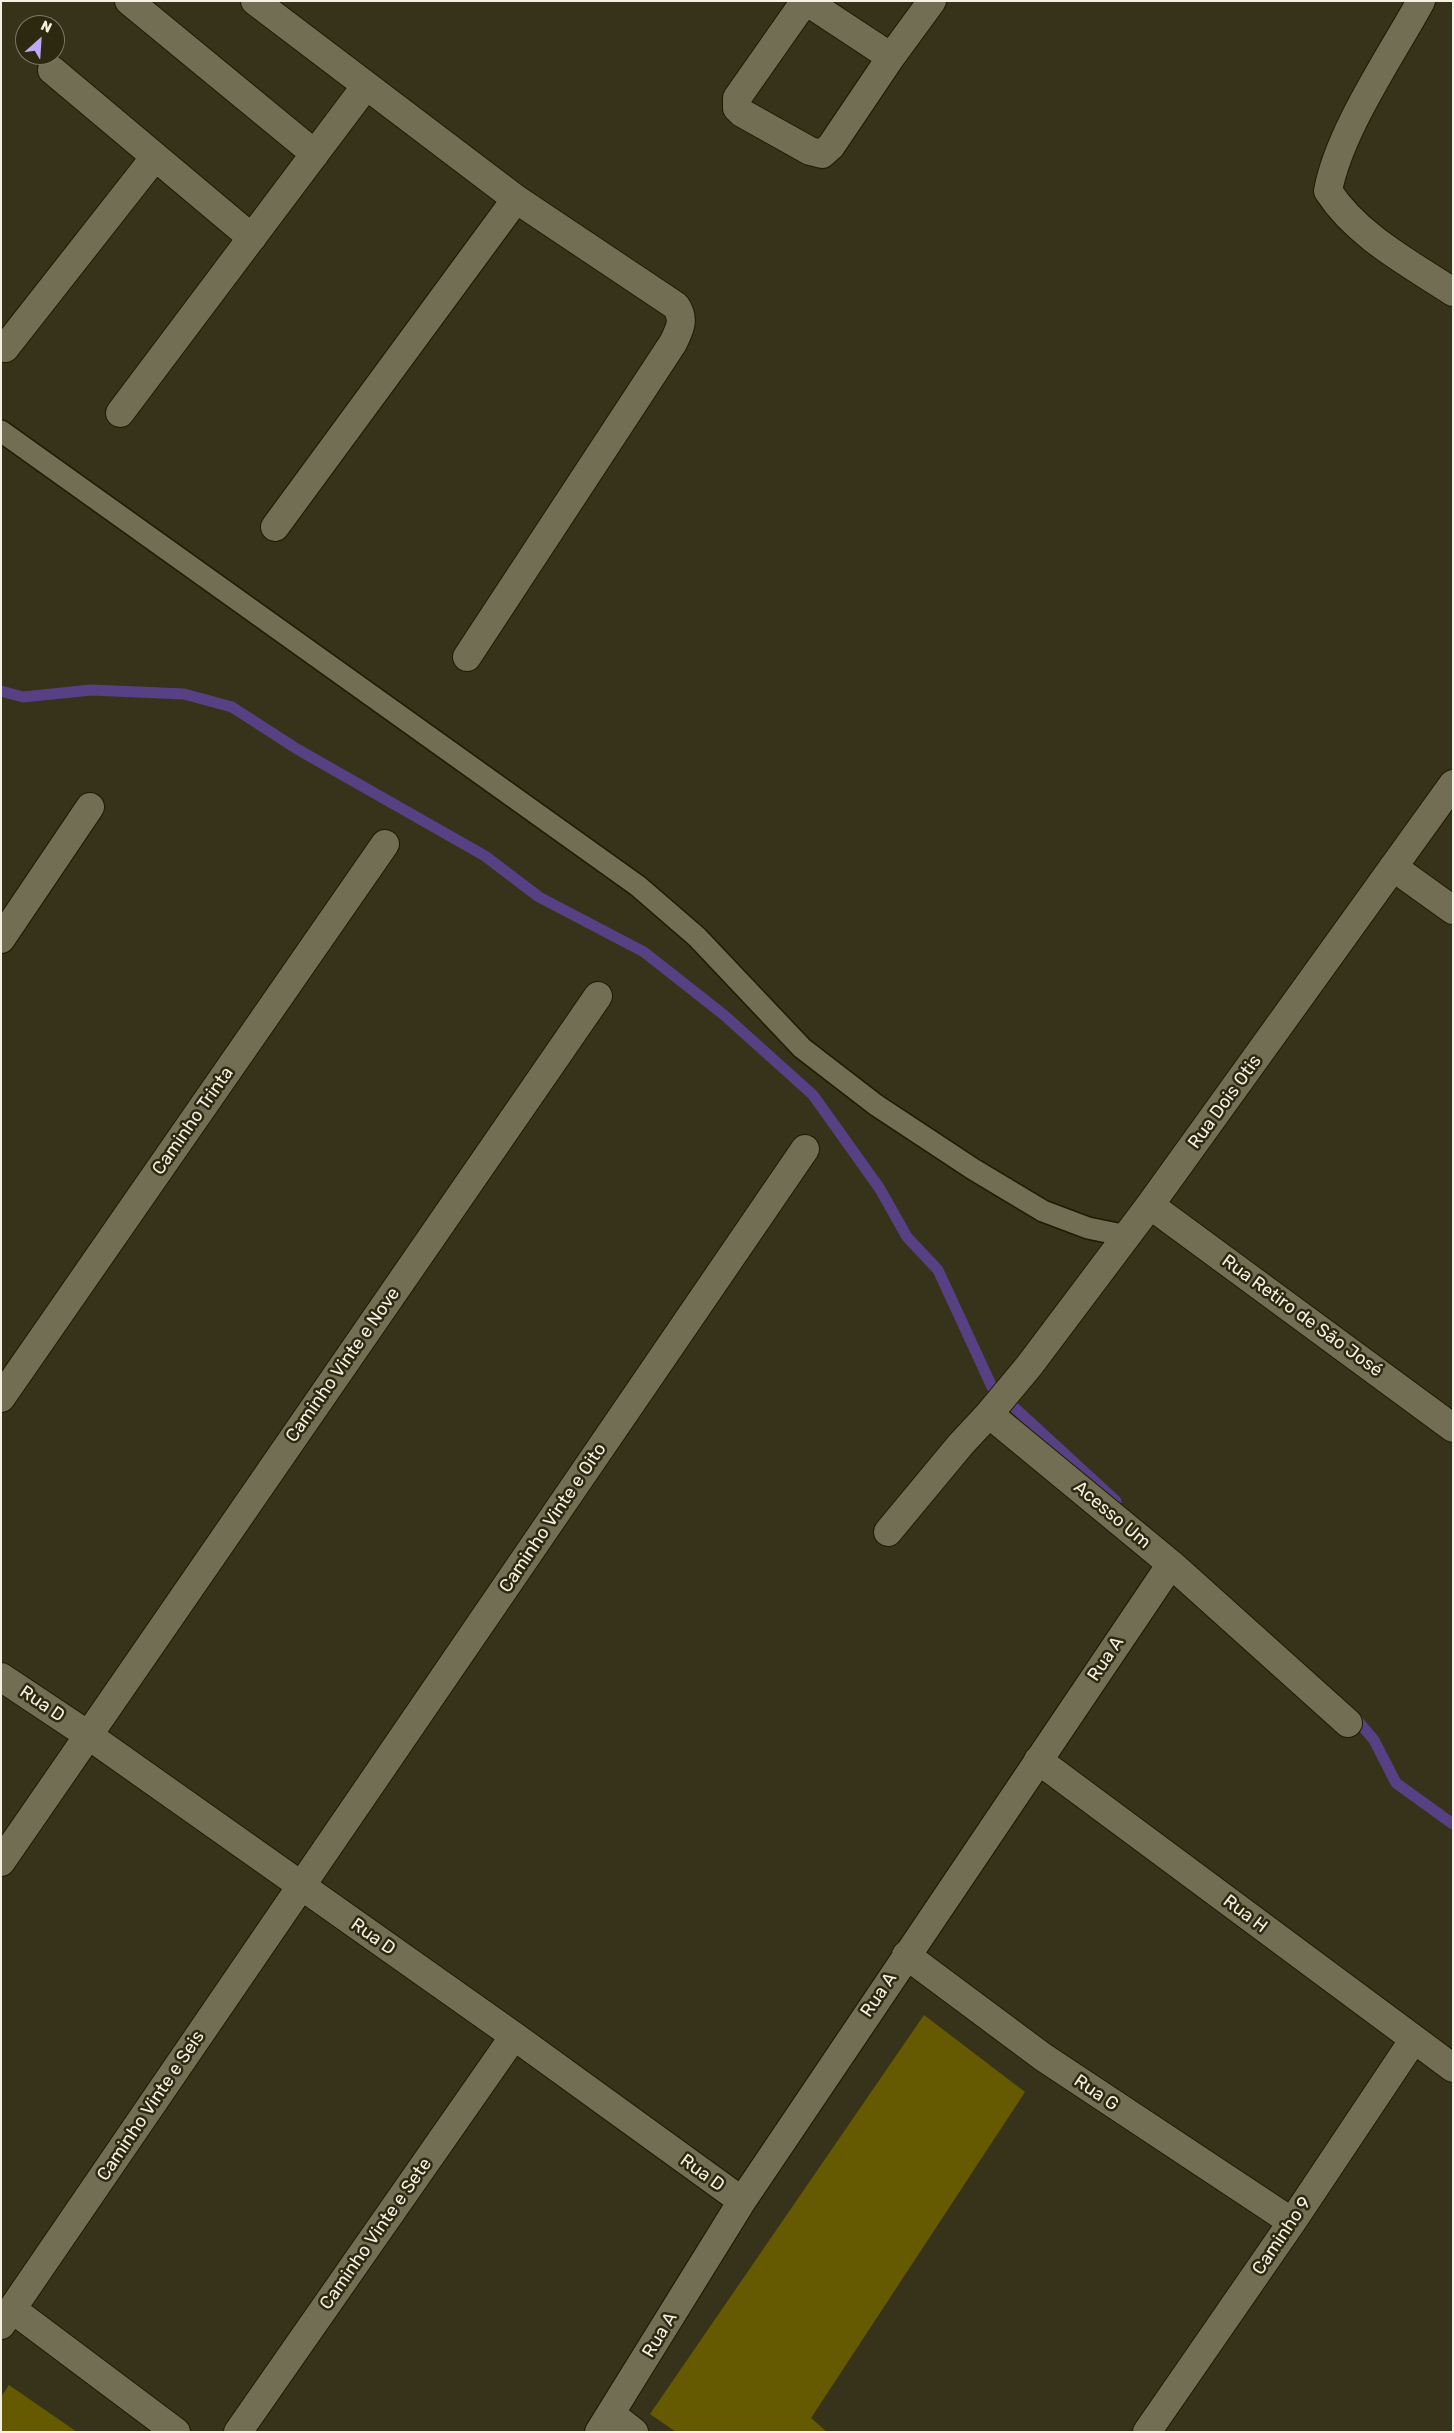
<!DOCTYPE html>
<meta charset="utf-8">
<style>
body{margin:0}
#map{position:relative;width:1454px;height:2433px;overflow:hidden;background:#36331a;font-family:Rubik,sans-serif}
canvas{display:block}
.frame{position:absolute;inset:0;border:2px solid #f2f1e2;pointer-events:none}
.north{position:absolute;left:15px;top:15px;width:50px;height:50px;box-sizing:border-box;background:#2c2910;border:1px solid #7b7964;border-radius:50%;rotate:26deg;font-size:14px;font-weight:700;line-height:20px;text-align:center;color:#f2f1e2}
.north::after{content:'';display:block;margin:auto;width:18px;height:22px;background:#bfa8f4;clip-path:polygon(50% 0,100% 100%,50% 72%,0 100%)}
</style>
<div id="map">
<canvas width="1454" height="2433"></canvas>
<div class="frame"></div>
<div class="north">N</div>
</div>
<script>
const ctx = document.querySelector('canvas').getContext('2d');
ctx.lineJoin = 'round';
function paint(path, color) { ctx.fillStyle = color; ctx.fill(path, 'evenodd'); }
function stroke(path, color, width, dash) { ctx.strokeStyle = color; ctx.lineWidth = width; ctx.lineCap = dash ? 'butt' : 'round'; ctx.setLineDash(dash || []); ctx.stroke(path); }
function write(font, color, halo, rows, align = 'center') {
  ctx.font = font + ' Rubik,sans-serif'; ctx.lineWidth = 5; ctx.setLineDash([]); ctx.textBaseline = 'middle'; ctx.strokeStyle = halo; ctx.fillStyle = color; for (const [text, x, y, turn = 0] of rows) {
    ctx.save(); ctx.translate(x, y); ctx.rotate((+turn || 0) * Math.PI / 180); ctx.textAlign = isNaN(turn) ? turn : align; if (halo) ctx.strokeText(text, 0, 0); ctx.fillText(text, 0, 0); ctx.restore();
  }
}
paint(new Path2D(`
 M924 2015 1025 2092 811 2418 827 2432H676L650 2414Z
 M9 2385 77 2432H1V2397Z`), '#655a01');
stroke(new Path2D(`
 M1 691 23 697 91 690 184 694 232 707 297 749 485 856 539 897 644 952 724 1015 813 1095 880 1189 907 1237 938 1270 992 1387 1116 1501
 M1352 1714 1374 1740 1396 1783 1453 1824`), '#584084', 11);
const lane = new Path2D(`
 M1 431 638 886 697 937 802 1048 876 1105 973 1169 1043 1211 1088 1228 1127 1236`);
const street = new Path2D(`
 M129 1 315 154
 M255 1 516 199 676 306C685 319 680 329 673 343L467 657
 M805 1 737 98V108L742 113 810 151 822 154 831 146 891 57
 M806 1 891 57 932 1
 M1421 1C1391 56 1339 131 1328 191 1357 236 1409 263 1453 292
 M52 70 252 238
 M5 348 155 157
 M120 413 365 87
 M275 527 516 199
 M1393 867 1453 910
 M1 939 90 807
 M1150 1205 1453 1428
 M1 1398 385 844
 M989 1414 1029 1366 1150 1205 1453 784
 M888 1532 961 1444 989 1414 1171 1564 1348 1723
 M1 1677 88 1735 514 2036 742 2201
 M1038 1760 1453 2068
 M1 1862 598 996
 M906 1955 1043 2057 1292 2222
 M12 2309 176 2432
 M1 2325 805 1149
 M611 2414 634 2432
 M238 2432 514 2036
 M599 2432 742 2201 1171 1564
 M1147 2432 1292 2222 1414 2039`);
stroke(lane, '#1e1a03', 24);
stroke(street, '#1e1a03', 30);
stroke(lane, '#716e53', 21);
stroke(street, '#716e53', 28);
write('18px', '#f2f1e2', '#2c2910', [
 ["Rua Dois Otis",1225,1102,-54],
 ["Caminho Trinta",193,1121,-55],
 ["Rua Retiro de São José",1302,1316,36],
 ["Caminho Vinte e Nove",343,1365,-55],
 ["Acesso Um",1112,1515,40],
 ["Caminho Vinte e Oito",553,1518,-56],
 ["Rua A",1106,1659,-56],
 ["Rua D",42,1704,34],
 ["Rua H",1245,1914,37],
 ["Rua D",373,1937,35],
 ["Rua A",879,1995,-56],
 ["Rua G",1096,2093,34],
 ["Caminho Vinte e Seis",151,2106,-56],
 ["Rua D",702,2173,36],
 ["Caminho Vinte e Sete",376,2234,-55],
 ["Caminho 9",1282,2236,-56],
 ["Rua A",660,2335,-59]
]);
</script>
